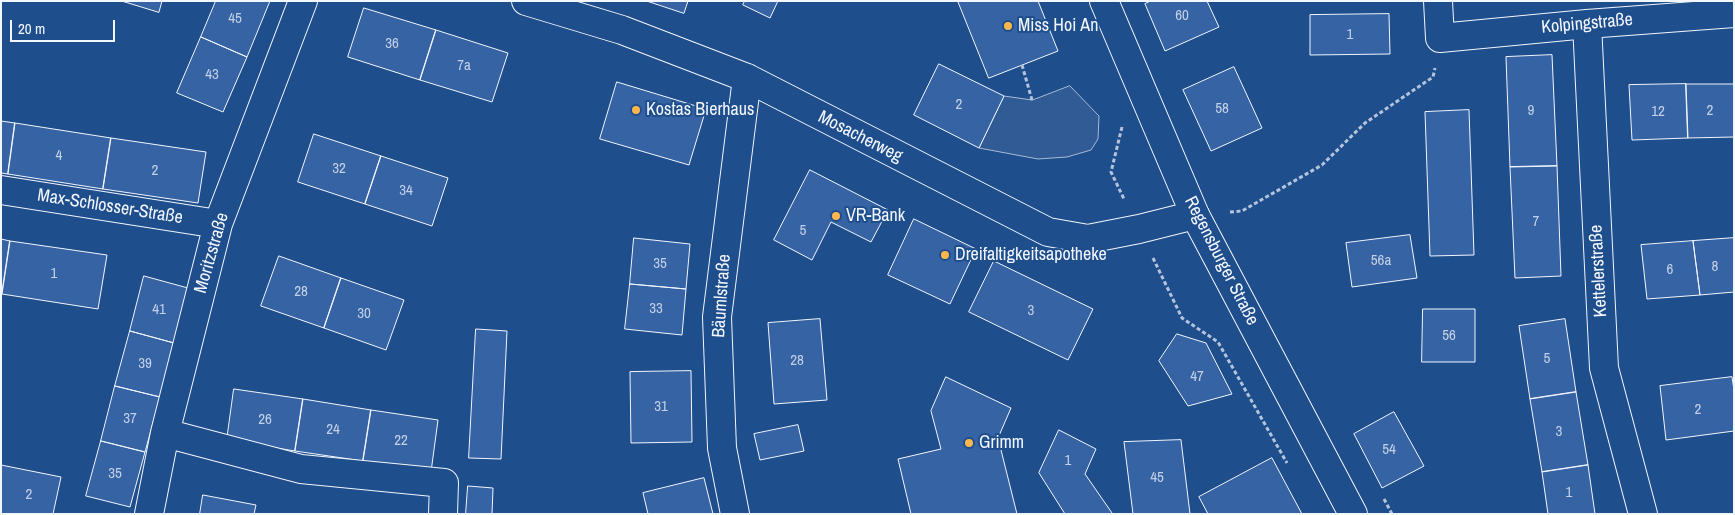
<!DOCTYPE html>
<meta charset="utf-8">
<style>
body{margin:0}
#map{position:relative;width:1735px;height:515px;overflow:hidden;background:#1f4e8c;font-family:"Archivo Narrow",sans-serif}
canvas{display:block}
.frame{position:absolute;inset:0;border:2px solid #f2f6ff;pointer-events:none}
.scale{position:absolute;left:10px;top:20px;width:105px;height:22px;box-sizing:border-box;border:2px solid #f2f6ff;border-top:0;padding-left:6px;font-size:15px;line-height:18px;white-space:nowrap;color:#f2f6ff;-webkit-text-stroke:4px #1f4e8c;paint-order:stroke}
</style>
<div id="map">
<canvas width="1735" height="515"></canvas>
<div class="frame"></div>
<div class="scale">20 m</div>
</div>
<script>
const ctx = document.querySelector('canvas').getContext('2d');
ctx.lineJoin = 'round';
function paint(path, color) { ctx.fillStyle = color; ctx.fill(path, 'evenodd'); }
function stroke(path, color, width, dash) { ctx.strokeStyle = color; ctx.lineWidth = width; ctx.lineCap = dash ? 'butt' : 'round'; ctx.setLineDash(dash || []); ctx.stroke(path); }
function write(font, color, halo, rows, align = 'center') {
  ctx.font = font + ' "Archivo Narrow",sans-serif'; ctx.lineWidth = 4; ctx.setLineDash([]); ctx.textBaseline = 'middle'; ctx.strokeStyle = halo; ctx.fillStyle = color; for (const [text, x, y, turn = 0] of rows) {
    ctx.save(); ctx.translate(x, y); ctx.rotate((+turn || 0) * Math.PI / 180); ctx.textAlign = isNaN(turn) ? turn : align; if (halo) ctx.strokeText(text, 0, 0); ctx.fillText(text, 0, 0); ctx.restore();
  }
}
const built = new Path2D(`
 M1070 86 1099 116 1098 139 1091 150 1067 157 1038 159 979 148 1004 96 1032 100Z`);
paint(built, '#305b95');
stroke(built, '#a8bbd7', 1);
const building = new Path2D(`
 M122 1H162L159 12Z
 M216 1H270L247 57 201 37Z
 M647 1H688L684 13Z
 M745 1H778L770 18 743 5Z
 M958 1H1038L1058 51 989 78Z
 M1151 1H1207L1219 27 1165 51 1145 4Z
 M364 8 436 30 420 80 348 57Z
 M1389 14 1390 54 1310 55V15Z
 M436 30 508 53 492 102 420 80Z
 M201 37 247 57 223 112 177 93Z
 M1552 55 1557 166 1510 167 1506 57Z
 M939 64 1004 96 979 148 914 115Z
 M1234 67 1262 128 1211 151 1183 90Z
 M617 82 706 109 689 165 600 139Z
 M1686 84 1688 138 1632 140 1629 85Z
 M1686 84H1734V137L1688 138Z
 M1469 110 1474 255 1430 256 1425 112Z
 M1 121 15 123 8 174 1 173Z
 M15 123 111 138 103 189 8 174Z
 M314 134 381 156 365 204 298 182Z
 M111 138 206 152 198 203 103 189Z
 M381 156 448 178 432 226 365 204Z
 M1557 166 1561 276 1515 278 1510 167Z
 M810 170 888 210 871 242 831 222 812 260 774 240Z
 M914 219 976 249 950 304 888 275Z
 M1410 235 1417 278 1352 287 1346 243Z
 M634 238 690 244 686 289 630 284Z
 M1734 238V292L1700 295 1693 241Z
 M1 239 10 241 2 294H1Z
 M10 241 107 255 98 309 2 294Z
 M1693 241 1700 295 1647 299 1641 245Z
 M279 256 341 278 324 328 261 306Z
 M994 261 1093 309 1068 360 969 312Z
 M144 276 188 288 174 343 130 331Z
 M341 278 404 300 386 350 324 328Z
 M630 284 686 289 682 335 625 329Z
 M1423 309H1475V362H1422Z
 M820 319 827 400 774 404 768 323Z
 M1565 319 1576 392 1530 399 1519 326Z
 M476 329 507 331 501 459 469 458Z
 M130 331 174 343 160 397 115 386Z
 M1177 334 1206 343 1232 394 1188 406 1159 361Z
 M691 371 692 442 631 443 630 372Z
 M946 377 1011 408 998 438 1017 514H911L898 459 941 449 931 411Z
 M1732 377 1734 390V431L1666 440 1660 386Z
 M115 386 160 397 145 452 101 441Z
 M234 389 303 399 295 451 227 440Z
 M1576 392 1588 465 1542 472 1530 399Z
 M303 399 371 410 363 461 295 451Z
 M371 410 438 420 431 472 363 461Z
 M1394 412 1424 466 1382 488 1354 434Z
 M798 425 804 451 760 460 754 434Z
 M1059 430 1096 449 1085 474 1112 513 1111 514H1065L1039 473Z
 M1181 440 1190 514H1133L1124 442Z
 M101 441 145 452 130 507 86 496Z
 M1272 458 1302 514H1208L1199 497Z
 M1 465 61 477 53 514H1Z
 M1588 465 1595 514H1548L1542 472Z
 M704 478 713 514H648L643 493Z
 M468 486 493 488 492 514H466Z
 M203 495 256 505 254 514H200Z`);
paint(building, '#3563a3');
stroke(building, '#f2f6ff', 1);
const minor = new Path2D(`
 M526 1 622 30 747 78 1048 232 1088 239 1139 229 1195 215
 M1438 1 1440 38 1587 24 1734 13
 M1587 24 1604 368 1643 514
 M1 190 218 224
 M165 433 301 469 444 483 443 514
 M149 514 165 433 218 224 303 1
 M735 514 722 448 717 317 747 78`);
const major = new Path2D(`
 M1104 1 1195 215 1353 514`);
stroke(minor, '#f2f6ff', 30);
stroke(major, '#f2f6ff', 30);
stroke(new Path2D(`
 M1022 65 1032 100
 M1122 127 1111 172 1124 199
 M1230 212 1242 211 1322 165 1365 123 1433 77 1435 68
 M1153 258 1182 318 1218 342 1287 463
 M1384 499 1392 514`), '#b3c4dc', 3, [4, 2.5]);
stroke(minor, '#1f4e8c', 28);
stroke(major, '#1f4e8c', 28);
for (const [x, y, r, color] of [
 [1008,26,5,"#ffb74d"],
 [636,110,5,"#ffb74d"],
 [836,216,5,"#ffb74d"],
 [945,255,5,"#ffb74d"],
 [969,443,5,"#ffb74d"]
]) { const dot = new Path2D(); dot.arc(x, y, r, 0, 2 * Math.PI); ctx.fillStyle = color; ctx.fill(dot); stroke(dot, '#1f4e8c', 2); }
write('15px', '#c3d1e8', null, [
 ["60",1182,16],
 ["45",235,19],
 ["1",1350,35],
 ["36",392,44],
 ["7a",464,66],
 ["43",212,75],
 ["2",959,105],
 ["58",1222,109],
 ["9",1531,111],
 ["2",1710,111],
 ["12",1658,112],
 ["4",59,156],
 ["32",339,169],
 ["2",155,171],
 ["34",406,191],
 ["7",1536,222],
 ["5",803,231],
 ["56a",1381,261],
 ["35",660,264],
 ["8",1715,267],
 ["6",1670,270],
 ["1",54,274],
 ["28",301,292],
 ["33",656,309],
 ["41",159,310],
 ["3",1031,311],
 ["30",364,314],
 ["56",1449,336],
 ["5",1547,359],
 ["28",797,361],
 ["39",145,364],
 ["47",1197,377],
 ["31",661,407],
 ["2",1698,410],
 ["37",130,419],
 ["26",265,420],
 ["24",333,430],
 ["3",1559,432],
 ["22",401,441],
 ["54",1389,450],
 ["1",1068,461],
 ["35",115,474],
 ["45",1157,478],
 ["1",1569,493],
 ["2",29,495]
]);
write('18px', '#f2f6ff', '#1f4e8c', [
 ["Kolpingstraße",1587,24,-5],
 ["Mosacherweg",860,137,27],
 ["Max-Schlosser-Straße",110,207,9],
 ["Moritzstraße",212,253,-74],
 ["Regensburger Straße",1221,261,63],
 ["Kettelerstraße",1599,271,-93],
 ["Bäumlstraße",722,296,-86]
]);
write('18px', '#f2f6ff', '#1f4e8c', [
 ["Miss Hoi An",1018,26],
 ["Kostas Bierhaus",646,110],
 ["VR-Bank",846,216],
 ["Dreifaltigkeitsapotheke",955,255],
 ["Grimm",979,443]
], 'left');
</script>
